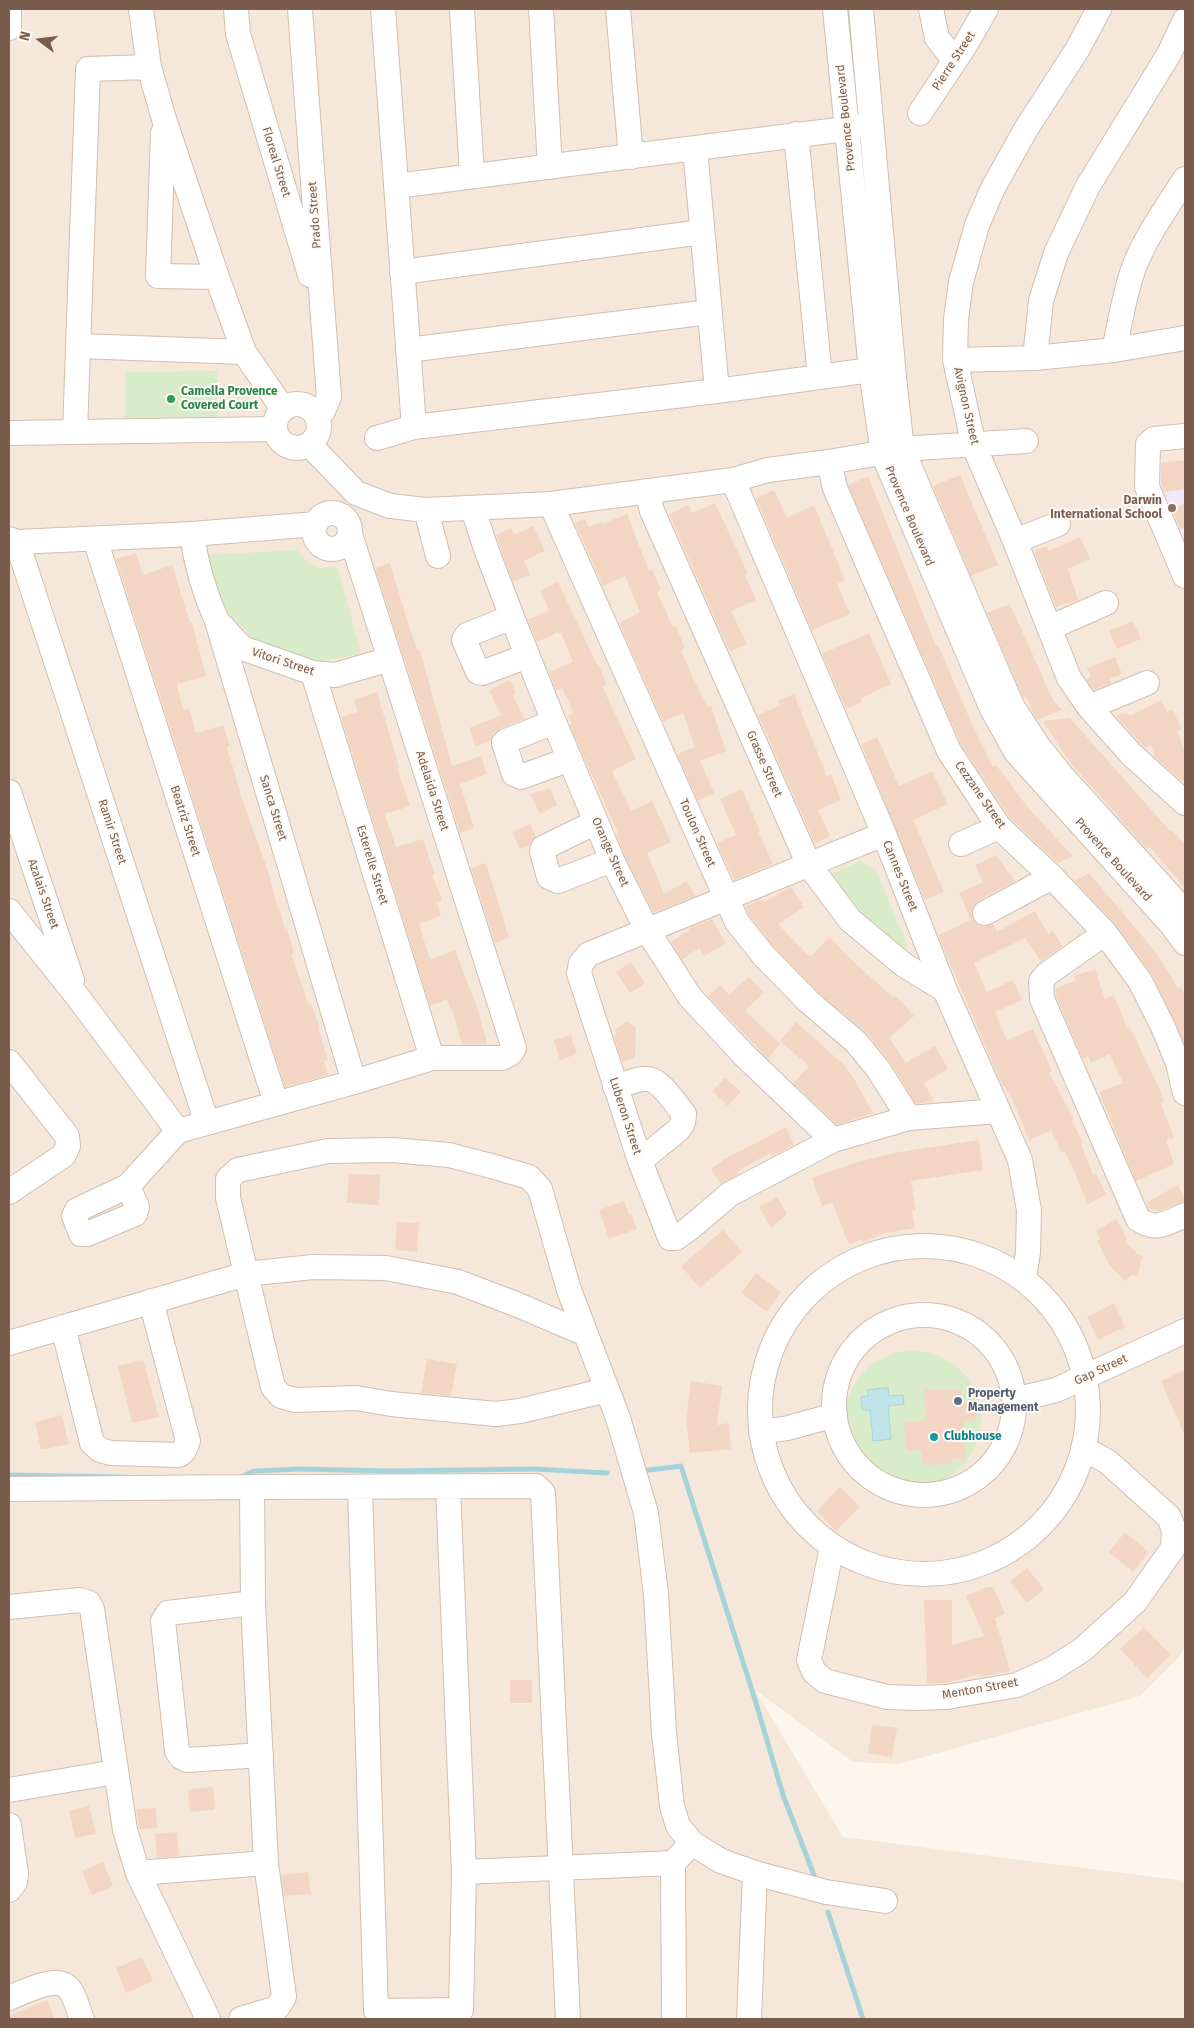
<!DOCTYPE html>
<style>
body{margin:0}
#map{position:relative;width:1194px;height:2028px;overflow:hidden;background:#fdf6ec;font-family:"Fira Sans",sans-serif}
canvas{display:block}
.frame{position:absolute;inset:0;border:10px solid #7a5c4d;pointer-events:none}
.north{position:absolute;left:15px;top:15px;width:50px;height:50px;-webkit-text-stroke:4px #fffaf3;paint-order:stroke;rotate:285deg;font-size:14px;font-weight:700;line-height:20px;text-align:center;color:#7a5c4d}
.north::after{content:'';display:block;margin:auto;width:18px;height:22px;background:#7a5c4d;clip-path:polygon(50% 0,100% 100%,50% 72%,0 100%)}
</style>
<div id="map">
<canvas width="1194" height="2028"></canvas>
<div class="frame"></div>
<div class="north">N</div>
</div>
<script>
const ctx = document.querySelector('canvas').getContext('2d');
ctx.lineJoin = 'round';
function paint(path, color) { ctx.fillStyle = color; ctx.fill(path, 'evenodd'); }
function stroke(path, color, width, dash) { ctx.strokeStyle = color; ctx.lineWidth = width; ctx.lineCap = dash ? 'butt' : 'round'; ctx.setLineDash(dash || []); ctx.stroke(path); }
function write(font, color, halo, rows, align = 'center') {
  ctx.font = font + ' "Fira Sans",sans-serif'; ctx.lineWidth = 4; ctx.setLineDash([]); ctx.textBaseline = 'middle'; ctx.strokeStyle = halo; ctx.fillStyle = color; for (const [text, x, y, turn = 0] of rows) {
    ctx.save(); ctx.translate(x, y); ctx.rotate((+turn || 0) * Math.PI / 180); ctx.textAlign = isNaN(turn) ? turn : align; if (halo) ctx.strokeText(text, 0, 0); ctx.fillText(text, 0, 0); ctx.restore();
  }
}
paint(new Path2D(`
 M9 9H1185V1647L1178 1658 1140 1696 899 1764 853 1762 755 1690 843 1837 1185 1881V2019H9Z`), '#f5e8da');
paint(new Path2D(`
 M1185 460V548L1176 550 1152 465Z`), '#f3e8fa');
paint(new Path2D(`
 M217 371V425L125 426V372Z
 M297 550C303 557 311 568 321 568 328 567 331 566 338 568L360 650 359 654 319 662 257 642 226 611 217 596 207 555Z
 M860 861 876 870 907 945 905 950 897 954 891 952 827 876Z
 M845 1419a68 68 0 1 1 136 0a68 68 0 1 1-136 0Z`), '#d8ecc9');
const water = new Path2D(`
 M888 1388 889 1396 903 1395 904 1404 888 1406 891 1439 873 1441 870 1410H862L861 1397 868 1396V1390Z`);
paint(water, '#bfe3e8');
stroke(water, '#a5d3da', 1);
stroke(new Path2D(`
 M641 1471 681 1466 756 1703 783 1795 817 1883
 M9 1475 121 1477
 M241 1477 254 1471 300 1469 391 1471 534 1469 607 1473
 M828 1912 863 2019`), '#a5d3da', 5);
paint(new Path2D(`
 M1185 460V489L1164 492 1161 484V463Z
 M960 475 998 565 971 576 933 486Z
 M868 476 936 646 938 645 974 729 993 767 996 765 1029 809 1073 856 1058 863 1010 818 961 744 848 485Z
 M774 490 787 518 814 505 845 580 837 584 850 614 812 630 756 498Z
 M715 503 748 574 745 575 756 600 731 611 747 644 730 652 669 514 689 505 692 513Z
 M1185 503V528L1180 529 1172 510Z
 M627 514 649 571 652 569 661 590 657 592 673 627 676 626 685 648 681 650 695 683 708 707 711 706 726 751 700 761 714 793 698 801 677 754 695 747 683 713 663 722 619 623 640 612 625 576 603 586 575 523 585 519 589 527 601 522 602 524Z
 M533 526 545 551 524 561 530 575 513 582 496 535 511 528 514 535Z
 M1080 537 1090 559 1068 569 1078 600 1056 607 1034 551 1047 546 1049 551Z
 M136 553 143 575 172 565 190 622H192L206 676 177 684 183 710 189 708 196 733 223 725 230 746 227 747 242 799 269 874 277 907H279L285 929 287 928 294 953 291 954 309 1005 311 1004 320 1027H318L328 1060 324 1061 328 1075 285 1087 116 559Z
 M390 563 408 624 418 651 420 650 452 766 481 756 487 774 460 784 474 828 460 833 375 568Z
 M558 582 597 665 598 664 607 684 602 686 636 759 612 771 631 811 652 801 671 842 647 853 664 894 686 881 695 896 654 913 624 854 616 834 618 833 570 726 572 724 568 716 574 713 562 688 556 691 549 672 573 662 561 633 559 634 558 632 537 642 528 620 549 610 540 591Z
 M1010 604 1053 700 1062 710 1037 720 1026 697 1023 698 987 613Z
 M1133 621 1141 639 1117 649 1109 631Z
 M869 633 891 684 861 698 862 702 846 709 822 654Z
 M1115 657 1122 674 1110 679 1111 683 1094 690 1086 679 1091 677 1087 668Z
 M510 680 516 694 513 695 524 719 501 728 494 733 491 740 476 746 469 728 501 715 489 690Z
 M377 692 399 767 397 768 410 806 385 814 396 847 423 839 435 875H432L442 900 436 902 441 916 419 924 429 957 431 959 455 950 478 1010 487 1044H462L452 1009H450L447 999 430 1006 341 717 358 712 354 700Z
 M794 694 827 776 831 774 841 800 818 810 830 836 815 844 758 715 780 705 778 701Z
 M1161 700 1167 712 1172 709 1182 729 1177 731 1185 752V780L1182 781 1156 758 1151 745 1145 748 1116 716 1122 713 1131 715Z
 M1070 718 1170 831 1172 830 1185 845V888L1150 847 1147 849 1068 760 1043 721Z
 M877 737 899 786 932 771 948 804 913 820 944 892 925 900 861 744Z
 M550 788 557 805 540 814 530 794Z
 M742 789 760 831H758L773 864 734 880 717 843 736 835 720 799Z
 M530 824 536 837 530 845 520 849 512 832Z
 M996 855 1015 881 978 901 974 905 971 912 973 920 977 924 984 927 993 924 997 932 1035 911 1048 934 1053 931 1063 946 1041 961 1025 938 974 963 987 992 1013 980 1022 1000 995 1012 1007 1040 1033 1029 1052 1071 1049 1072 1074 1120 1072 1121 1083 1142 1081 1143 1093 1175 1096 1173 1106 1195 1088 1204 1065 1151 1062 1153 1051 1131 1029 1140 1009 1091 1007 1092 1004 1086 1003 1087 938 935 971 920 959 893 983 882 975 865Z
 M486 863 509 938 495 943 471 868Z
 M1089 873 1143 937 1161 960 1178 989 1181 987 1185 995V1045L1151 973 1116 925 1075 881Z
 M791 887 804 907 778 924 810 957 830 937 846 955 894 998 896 996 914 1016 889 1038 906 1063 935 1046 948 1069 924 1083 934 1101 916 1104 890 1062 867 1033 817 991 774 947 749 915 745 907 752 903 761 899 764 902Z
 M712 919 726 943 704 956 699 948 682 960 671 942 689 930V928Z
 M631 962 645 983 630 993 616 972Z
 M1095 969 1105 999 1114 995 1127 1028 1130 1027 1161 1092 1164 1102 1161 1103 1174 1138 1166 1140 1174 1164 1136 1181 1099 1092 1123 1083 1110 1054 1091 1063 1088 1056 1083 1059 1056 996 1055 989 1076 980 1074 976Z
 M749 977 764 993 745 1010 780 1044 768 1059 708 996 720 985 729 995Z
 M627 1021 636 1028 635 1057 622 1062 614 1036 617 1035 615 1030Z
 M796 1022 845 1066 856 1082 873 1113 837 1125 793 1083 809 1066 780 1041Z
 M571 1035 577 1054 560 1060 554 1040Z
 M725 1078 741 1092 728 1106 712 1091Z
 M786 1127 794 1145 772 1156 770 1153 738 1171 739 1174 721 1184 711 1169 723 1160Z
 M979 1140 983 1170 911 1181 916 1210 912 1211 915 1228 886 1233 863 1242 862 1239 849 1245 832 1202 822 1206 812 1178 857 1162 899 1152Z
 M349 1174 380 1175 379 1205 347 1203Z
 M1178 1185 1185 1201 1159 1211 1149 1209 1146 1203Z
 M777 1197 787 1214 771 1228 759 1207Z
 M624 1201 629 1214 631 1213 637 1229 609 1239 599 1210Z
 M1116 1219 1127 1238 1124 1241 1138 1254 1143 1256 1137 1276 1132 1275 1125 1281 1110 1266 1097 1241 1100 1239 1096 1231Z
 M397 1222 419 1223 417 1252 395 1250Z
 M723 1230 742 1252 700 1288 681 1266Z
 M756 1273 781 1292 767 1312 741 1293Z
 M1114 1303 1125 1327 1098 1340 1087 1317Z
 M427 1359 457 1364 451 1396 421 1393Z
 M143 1360 159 1417 132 1423 118 1366Z
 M1185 1370V1436L1161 1381Z
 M691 1381 722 1386 717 1425 729 1423 731 1449 690 1453 686 1418Z
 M961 1389 962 1404 976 1403 977 1420 963 1421 965 1459H952V1464L923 1465 922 1450 906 1451 904 1422 925 1420 924 1390Z
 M62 1415 69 1444 41 1450 35 1422Z
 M840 1487 860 1507 836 1531 817 1511Z
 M1125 1532 1149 1552 1133 1572 1109 1552Z
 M1027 1568 1044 1589 1027 1603 1010 1582Z
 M987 1587H993L1005 1614 995 1618 1010 1671 981 1677 980 1674 946 1683H927L924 1600H952V1645L984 1636 966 1596Z
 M1144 1627 1171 1655 1147 1678 1120 1649Z
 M510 1680H532V1703H510Z
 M872 1725 897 1728 892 1757 868 1753Z
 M213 1787 215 1810 190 1812 188 1789Z
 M89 1806 96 1834 75 1838 69 1811Z
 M156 1808 157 1828 139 1829 136 1809Z
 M177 1832 179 1856 157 1858 155 1834Z
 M103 1862 113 1886 92 1895 82 1871Z
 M308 1872 311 1894 284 1896 281 1875Z
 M142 1957 153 1981 126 1993 116 1968Z
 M47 2000 55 2019H9V2016Z`), '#f3d5c3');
const minor = new Path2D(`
 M141 9 149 67 164 119 217 277 244 352 283 409
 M236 9 238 34 310 275
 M300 9 329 397 323 411 316 416
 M383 9 414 427
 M462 9 472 176
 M541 9 550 167
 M618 9 631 157
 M835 9 871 370 883 454 992 709 1016 752 1171 924 1185 943
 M861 9 894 377 902 449 1012 706 1038 746 1062 776 1185 912
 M931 9 937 38 955 61
 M1099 9 1077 50 1026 129 993 188 977 225 961 282 956 319 955 360 974 446 1015 541 1069 678 1089 707 1131 754 1185 803
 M9 28V9
 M920 113 964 47 986 9
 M163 133 158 276 217 277
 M796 134 820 377
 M695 149 717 391
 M396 186 861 127
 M402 272 702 232
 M78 346 244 352
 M408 350 709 312
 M1114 350C1120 323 1124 296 1133 270 1144 239 1167 207 1185 179
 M1035 358 1041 301 1056 253 1088 186 1169 54 1185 20
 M955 360 1035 358 1114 350 1185 338
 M275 426a22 22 0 1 1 44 0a22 22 0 1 1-44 0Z
 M75 432 88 69 149 67
 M9 433 275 429
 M1185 436 1154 439 1148 444 1147 487 1185 576
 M377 438 414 427 717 391 871 370
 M309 444 356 493 390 506 426 510 551 504 733 480 768 470 829 462 902 449 1026 441
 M829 462 835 488 949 751 999 827 1052 877 1105 933 1140 981 1163 1027 1178 1063 1185 1093
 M733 480 884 834 945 990 1020 1160 1029 1210 1028 1252 1024 1279
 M647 491 652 511 809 865 850 920 904 965 945 990
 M551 504 737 922 764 956 808 1001 856 1042 878 1069 909 1118
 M473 509 486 549 512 617 554 722 612 860 647 930 690 997 744 1055 833 1140
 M426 510 438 556
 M314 531a18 18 0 1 1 36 0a18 18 0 1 1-36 0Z
 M192 534C196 565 204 592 217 621L354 1082
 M9 539 17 542 192 534 316 524
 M95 539 276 1103
 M1015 541 1058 524
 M17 542 207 1123
 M512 617 467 635 464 640 478 672 482 673 527 656
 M221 625 242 648 313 673 335 675 390 659
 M1049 628 1106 603
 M313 673 432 1058
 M1089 707 1147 683
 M554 722 506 741 504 743 514 774 521 777 570 759
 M9 792 72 980
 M596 822 543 848 542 852 549 877 558 881 612 860
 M884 834 589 954 581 963 579 973 640 1161 670 1238H676L690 1228 730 1194 833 1140 909 1118 998 1111
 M961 844 999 827
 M9 911 77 996 178 1131
 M985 913 1052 877
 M1105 933 1047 974 1041 981 1042 999 1138 1219C1157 1232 1166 1223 1185 1215
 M9 1062 67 1136 68 1146 64 1155 9 1192
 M615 1087C624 1084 634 1080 643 1079 660 1076 674 1103 684 1114L683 1123 678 1130 640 1161
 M128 1186 137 1207 135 1214 87 1234H81L74 1216 77 1210 128 1186 178 1131 354 1082 432 1058H502L510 1054 514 1048 350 534
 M760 1410a164 164 0 1 1 328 0a164 164 0 1 1-328 0Z
 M834 1405a90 90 0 1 1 180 0a90 90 0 1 1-180 0Z
 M63 1327 92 1443 100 1450 111 1453 179 1455 184 1451 188 1441 151 1301
 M9 1343 246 1274 313 1267 386 1268 458 1282 518 1305 586 1334
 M607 1390 520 1411 496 1414 391 1404 356 1398 295 1400 281 1396 273 1387 228 1198V1179L238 1170 328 1151 392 1150 449 1155 491 1166 529 1177 540 1189 569 1290 618 1418 646 1513 656 1594 664 1733 672 1806 678 1826 692 1843 721 1861 755 1873 826 1892 885 1901
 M1014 1400 1056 1390 1185 1331
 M761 1432 788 1428 835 1415
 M360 1487 376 2011 461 2010 464 1872 448 1487
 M9 1489 252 1487
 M832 1547 809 1660 814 1672 825 1681 887 1697 918 1698 947 1697 1017 1685 1052 1669 1082 1650 1135 1602 1173 1548 1174 1530 1169 1517 1108 1462 1083 1448
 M253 1603 168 1613 163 1621 177 1751 181 1757 187 1760 261 1755
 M9 1607 80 1600 89 1603 92 1609 125 1830 138 1873 208 2019
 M9 1790 115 1772
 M9 1825 16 1874 15 1882 9 1890
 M266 1863 253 1603 252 1487 536 1486 543 1493 568 2019
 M673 1863 674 2019
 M464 1872 673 1863 692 1843
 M138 1873 266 1863 284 1997 277 2008 241 2019
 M9 1998C24 1992 59 1973 70 1990 76 1998 78 2010 82 2019
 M749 2019 755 1873`);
stroke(minor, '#d1beb0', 26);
stroke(minor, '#fff', 24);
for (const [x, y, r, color] of [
 [171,399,5,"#2e9e5b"],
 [1172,508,5,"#8d6e63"],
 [958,1401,5,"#5c6f8a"],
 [934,1437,5,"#0f9aa8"]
]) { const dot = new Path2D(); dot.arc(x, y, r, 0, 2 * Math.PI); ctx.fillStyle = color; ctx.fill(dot); stroke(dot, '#fffaf3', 2); }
write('12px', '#7a5c4d', '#fffaf3', [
 ["Pierre Street",954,61,-57],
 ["Provence Boulevard",846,118,-96],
 ["Floreal Street",276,162,73],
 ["Prado Street",315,215,-94],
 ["Avignon Street",966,406,77],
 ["Provence Boulevard",909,516,67],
 ["Vitori Street",283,662,18],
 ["Grasse Street",764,764,66],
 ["Adelaida Street",432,791,72],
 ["Cezzane Street",980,795,55],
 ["Sanca Street",273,808,73],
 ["Beatriz Street",185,821,72],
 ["Ramir Street",112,832,72],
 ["Toulon Street",697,833,66],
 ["Orange Street",610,852,66],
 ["Provence Boulevard",1113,860,48],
 ["Esterelle Street",372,865,73],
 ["Cannes Street",900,876,68],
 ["Azalais Street",43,894,71],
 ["Luberon Street",625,1116,72],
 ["Gap Street",1101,1370,-25],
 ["Menton Street",980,1689,-10]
]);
write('bold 12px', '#27864d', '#fffaf3', [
 ["Camella Provence",181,392],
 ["Covered Court",181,406]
], 'left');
write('bold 12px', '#785e54', '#fffaf3', [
 ["Darwin",1162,501],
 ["International School",1162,515]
], 'right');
write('bold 12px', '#4e5e75', '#fffaf3', [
 ["Property",968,1394],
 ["Management",968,1408]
], 'left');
write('bold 12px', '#0d838f', '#fffaf3', [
 ["Clubhouse",944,1437]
], 'left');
</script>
